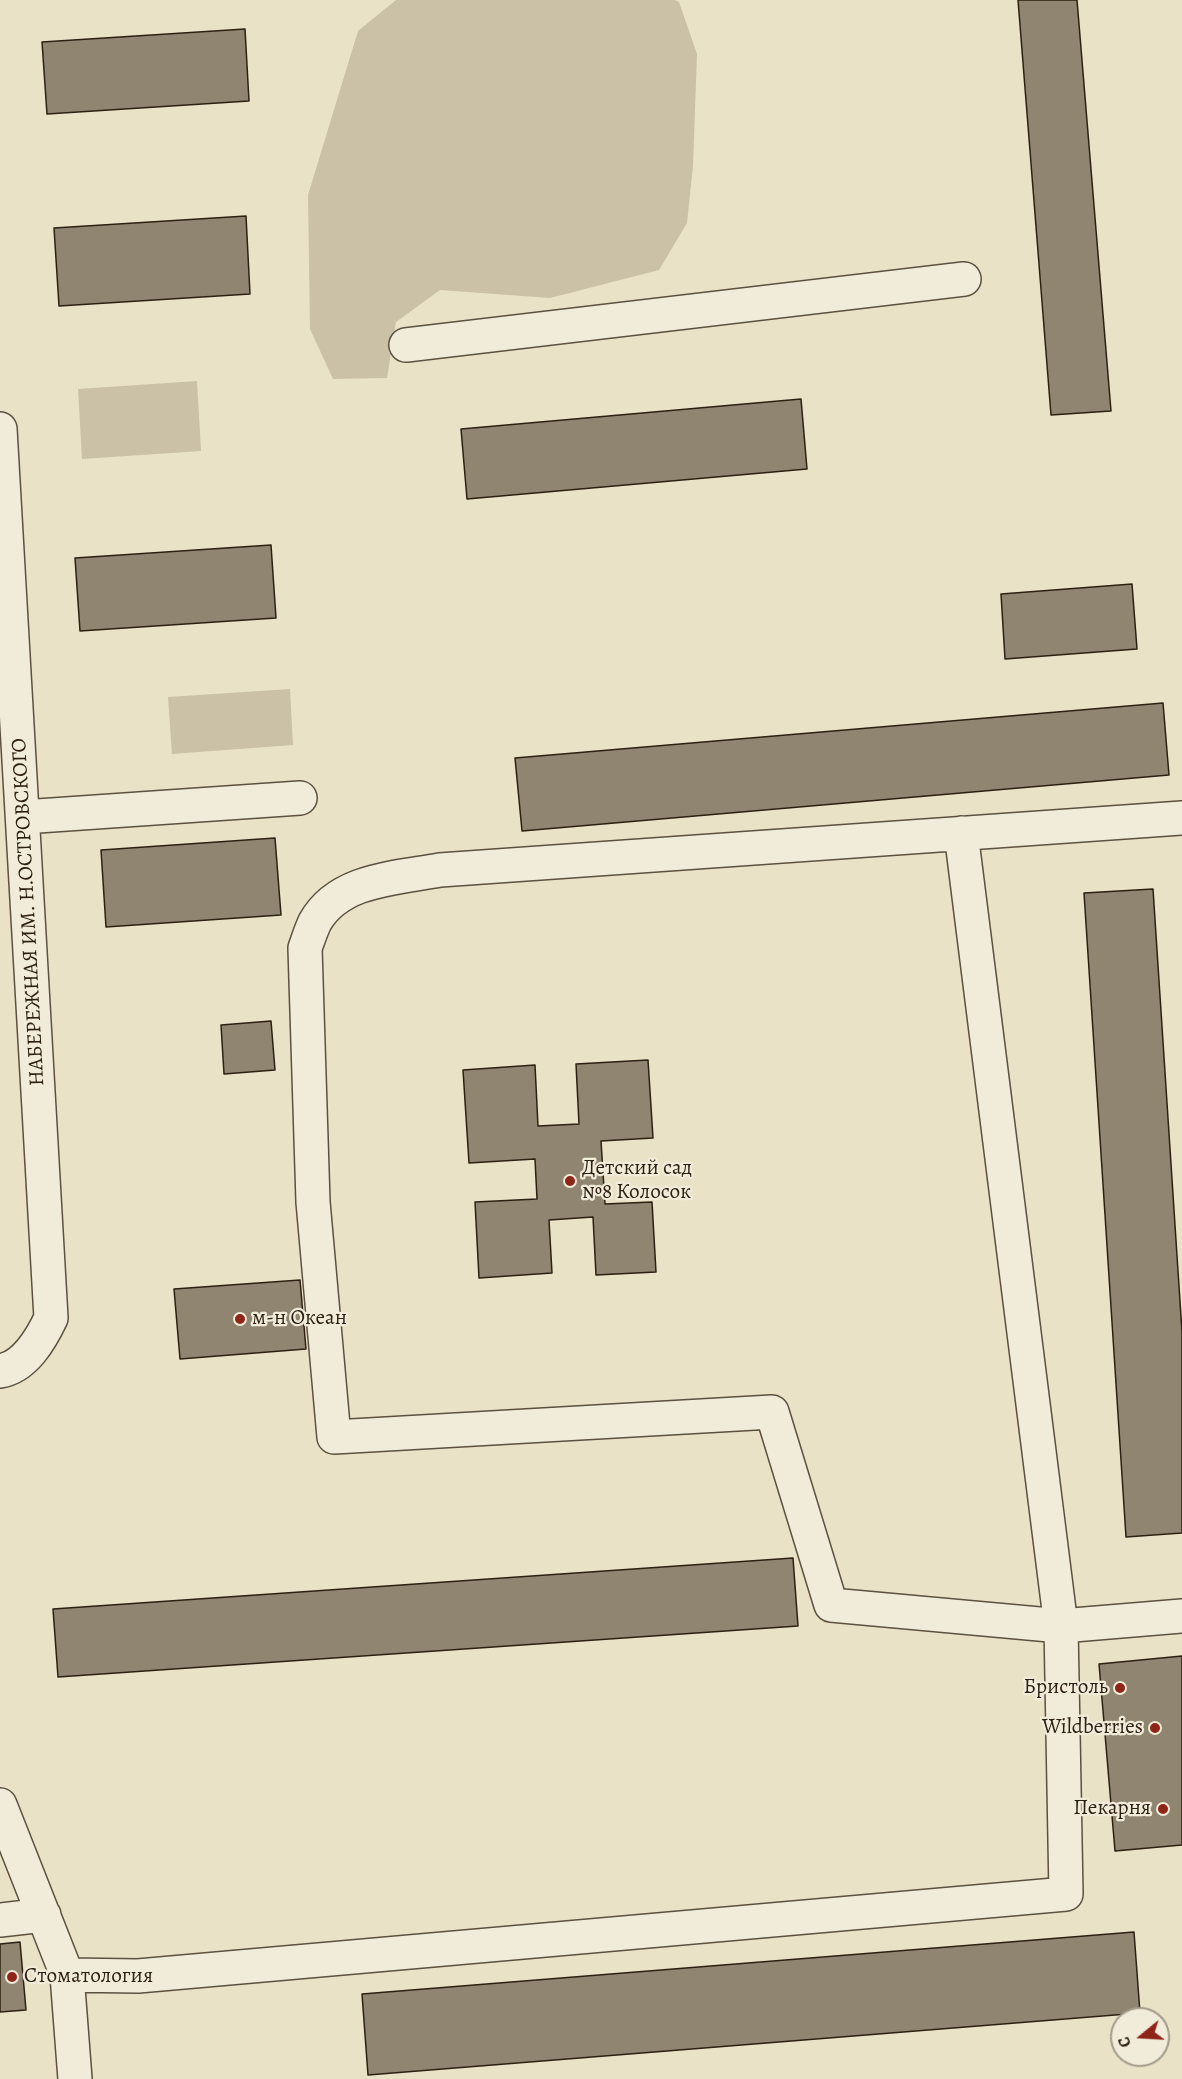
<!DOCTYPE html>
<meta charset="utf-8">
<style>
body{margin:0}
#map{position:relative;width:1182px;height:2079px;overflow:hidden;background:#eae2c6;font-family:Alegreya,serif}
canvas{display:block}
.north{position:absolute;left:1110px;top:2007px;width:60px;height:60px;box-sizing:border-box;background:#f1ecda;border:2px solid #a39a8a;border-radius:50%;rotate:252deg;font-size:16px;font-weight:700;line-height:24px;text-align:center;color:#2d2012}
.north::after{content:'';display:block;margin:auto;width:21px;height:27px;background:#8f2418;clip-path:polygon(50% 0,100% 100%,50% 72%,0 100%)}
</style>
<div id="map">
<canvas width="1182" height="2079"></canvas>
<div class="north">С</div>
</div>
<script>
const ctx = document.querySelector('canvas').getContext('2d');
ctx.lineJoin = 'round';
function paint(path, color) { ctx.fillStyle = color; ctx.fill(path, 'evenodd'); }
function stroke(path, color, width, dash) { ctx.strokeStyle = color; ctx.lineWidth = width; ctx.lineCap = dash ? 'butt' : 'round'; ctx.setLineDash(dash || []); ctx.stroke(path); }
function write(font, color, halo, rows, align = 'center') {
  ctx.font = font + ' Alegreya,serif'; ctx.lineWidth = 4.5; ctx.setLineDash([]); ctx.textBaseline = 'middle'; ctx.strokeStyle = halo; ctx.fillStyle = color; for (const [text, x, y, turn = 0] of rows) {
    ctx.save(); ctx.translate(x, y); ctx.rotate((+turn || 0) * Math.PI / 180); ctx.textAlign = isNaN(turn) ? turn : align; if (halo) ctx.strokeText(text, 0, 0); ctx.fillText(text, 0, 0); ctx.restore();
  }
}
paint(new Path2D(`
 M396 0H675L679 2 697 54 693 166 687 223 659 270 550 298 440 290 396 322 387 378 333 379 310 329 308 195 358 31Z
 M197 381 201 451 82 459 78 389Z
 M290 689 293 745 172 754 168 697Z`), '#cac1a7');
const building = new Path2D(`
 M1018 0H1077L1111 411 1051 415Z
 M245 29 249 101 47 114 42 42Z
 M246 216 250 294 59 306 54 228Z
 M801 399 807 469 467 499 461 429Z
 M271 545 276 618 80 631 75 558Z
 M1132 584 1137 649 1005 659 1001 594Z
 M1163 703 1169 775 522 831 515 758Z
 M275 838 281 915 106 927 101 850Z
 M1153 889 1182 1332V1533L1126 1537 1084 893Z
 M271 1021 275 1070 224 1074 221 1025Z
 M648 1060 653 1138 601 1141 605 1204 652 1202 656 1272 596 1275 593 1217 549 1220 552 1273 479 1278 475 1202 537 1199 535 1159 469 1163 463 1070 535 1065 538 1126 579 1124 576 1064Z
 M300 1280 306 1349 180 1359 174 1289Z
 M793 1558 798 1626 58 1677 53 1609Z
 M1182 1656V1845L1115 1851 1099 1664Z
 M1134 1932 1140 2013 368 2075 362 1994Z
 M20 1942 26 2010 0 2012V1944Z`);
paint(building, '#8f8570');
stroke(building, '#2d2012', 1.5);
const minor = new Path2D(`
 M406 345 964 279
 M0 429 51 1318C41 1339 25 1367 0 1371
 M23 817 300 798
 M961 833 1061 1626 831 1605 772 1412 334 1437 313 1202 305 948C308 940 311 930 315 922 339 879 397 878 440 870L1182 818
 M0 1805 67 1975 75 2079
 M0 1920 44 1915
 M67 1975 138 1976 1066 1894 1061 1626 1182 1616`);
stroke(minor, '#5c503f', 36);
stroke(minor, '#f1ecda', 33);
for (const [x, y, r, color] of [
 [570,1181,6,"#8f2418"],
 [240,1319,6,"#8f2418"],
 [1120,1688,6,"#8f2418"],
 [1155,1728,6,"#8f2418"],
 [1163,1809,6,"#8f2418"],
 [12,1977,6,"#8f2418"]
]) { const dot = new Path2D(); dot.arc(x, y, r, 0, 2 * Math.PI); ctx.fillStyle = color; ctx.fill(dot); stroke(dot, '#f1ecda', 2); }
write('21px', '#2d2012', '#f1ecda', [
 ["НАБЕРЕЖНАЯ ИМ. Н.ОСТРОВСКОГО",29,912,-93]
]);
write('21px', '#2d2012', '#f1ecda', [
 ["Детский сад",582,1169],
 ["№8 Колосок",582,1193],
 ["м-н Океан",252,1319],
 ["Бристоль",1108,1688,"right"],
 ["Wildberries",1143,1728,"right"],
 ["Пекарня",1151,1809,"right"],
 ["Стоматология",24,1977]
], 'left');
</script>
